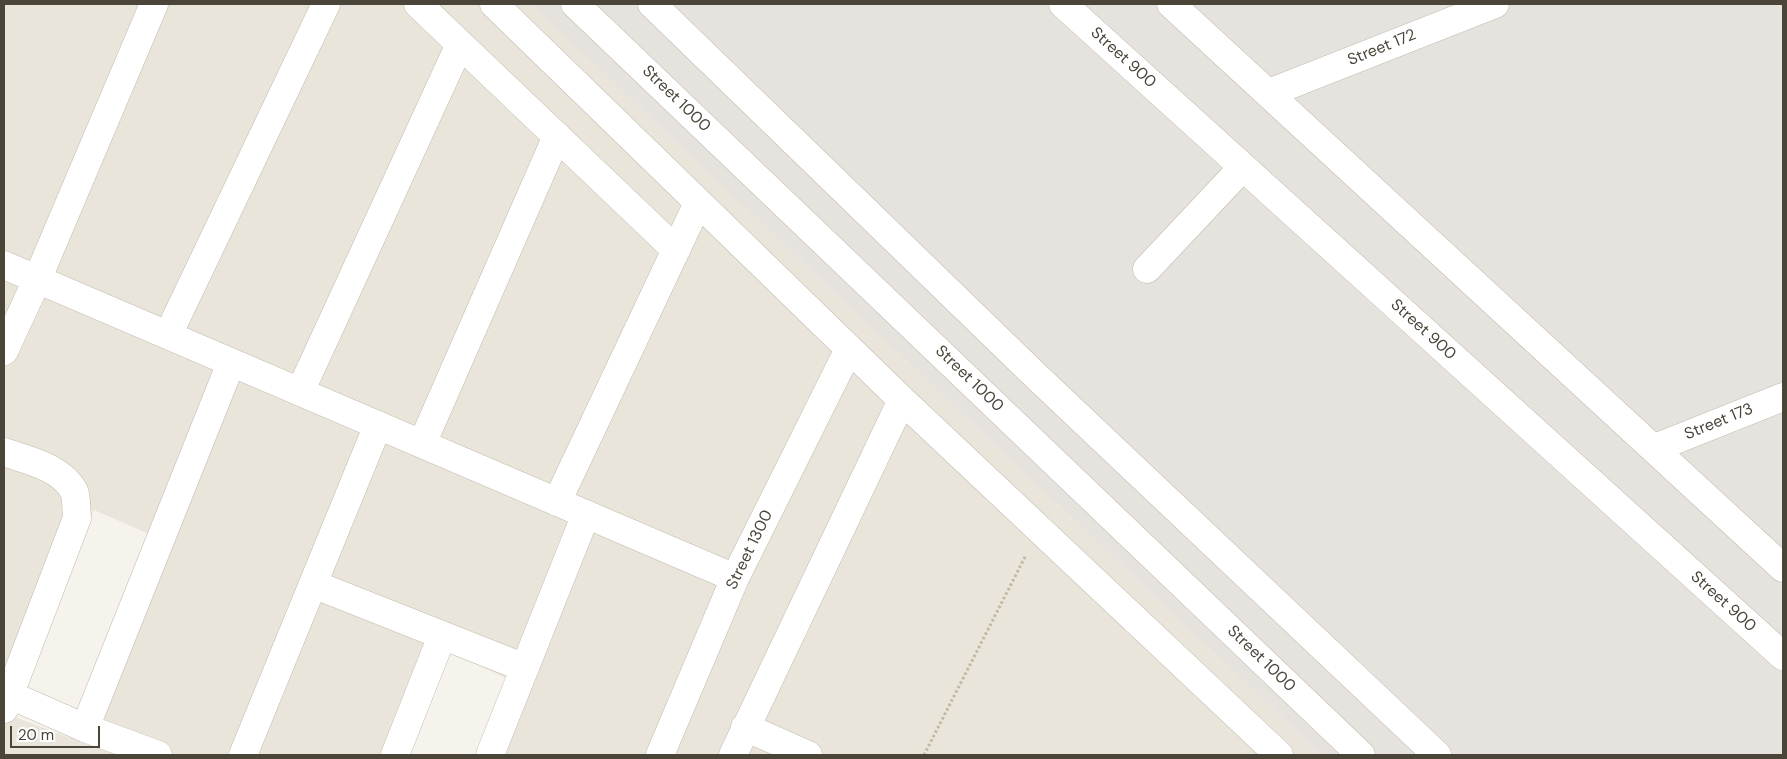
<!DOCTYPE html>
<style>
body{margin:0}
#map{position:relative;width:1787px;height:759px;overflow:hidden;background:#f6f3ec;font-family:"DM Sans",sans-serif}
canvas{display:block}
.frame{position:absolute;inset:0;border:5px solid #4b4439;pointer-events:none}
.scale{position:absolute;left:10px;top:726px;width:90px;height:22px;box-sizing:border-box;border:2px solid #4b4439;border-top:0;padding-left:6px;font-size:15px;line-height:18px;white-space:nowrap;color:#4b4439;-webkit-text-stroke:4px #fff;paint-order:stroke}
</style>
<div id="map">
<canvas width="1787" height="759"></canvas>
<div class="frame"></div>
<div class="scale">20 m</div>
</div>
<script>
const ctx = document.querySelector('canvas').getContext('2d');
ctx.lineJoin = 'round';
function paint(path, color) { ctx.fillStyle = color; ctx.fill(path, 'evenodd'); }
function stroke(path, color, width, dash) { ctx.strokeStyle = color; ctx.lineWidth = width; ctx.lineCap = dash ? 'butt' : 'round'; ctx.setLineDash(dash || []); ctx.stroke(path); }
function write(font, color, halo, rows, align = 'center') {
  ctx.font = font + ' "DM Sans",sans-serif'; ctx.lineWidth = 4; ctx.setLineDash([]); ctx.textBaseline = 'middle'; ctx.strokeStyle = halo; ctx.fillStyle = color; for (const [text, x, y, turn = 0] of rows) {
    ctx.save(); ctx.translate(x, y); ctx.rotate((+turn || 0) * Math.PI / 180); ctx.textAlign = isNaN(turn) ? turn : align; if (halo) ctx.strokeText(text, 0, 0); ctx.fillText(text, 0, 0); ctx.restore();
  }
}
paint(new Path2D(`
 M4 4H530L1321 755H476L506 678 445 650 406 755H4ZM94 510 149 534 70 738 15 717Z`), '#eae5da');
paint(new Path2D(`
 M530 4H1783V755H1321Z`), '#e6e2dd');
const minor = new Path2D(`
 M418 4 676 250
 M494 4 902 400 1279 755
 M575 4 1361 755
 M652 4 1036 376 1437 755
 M1063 4 1783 656
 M1171 4 1783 568
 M1269 93 1495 4
 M4 265 735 578
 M1147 269 1243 167
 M168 335 326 4
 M4 351 37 280 154 4
 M300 392 460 44
 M422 444 557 136
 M1655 448 1783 397
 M4 452C27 460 61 467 74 491 77 498 76 510 77 518L4 709
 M557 502 698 203
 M313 584 525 668
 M10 695 85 728 158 755
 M745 727 808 755
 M85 728 231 363
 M243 755 378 425
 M395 755 442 636
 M490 755 586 514
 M660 755 735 578 849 349
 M733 755 902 400`);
stroke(minor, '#c2bbae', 29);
stroke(new Path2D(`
 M924 755 1026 555`), '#c4b79f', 3, [2.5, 2.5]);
stroke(minor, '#fff', 28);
write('16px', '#4b4439', '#fff', [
 ["Street 172",1382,48,-22],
 ["Street 900",1123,58,42],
 ["Street 1000",676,99,44],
 ["Street 900",1423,330,42],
 ["Street 1000",969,379,44],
 ["Street 173",1719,422,-22],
 ["Street 1300",750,550,-64],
 ["Street 900",1723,602,42],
 ["Street 1000",1261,659,44]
]);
</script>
